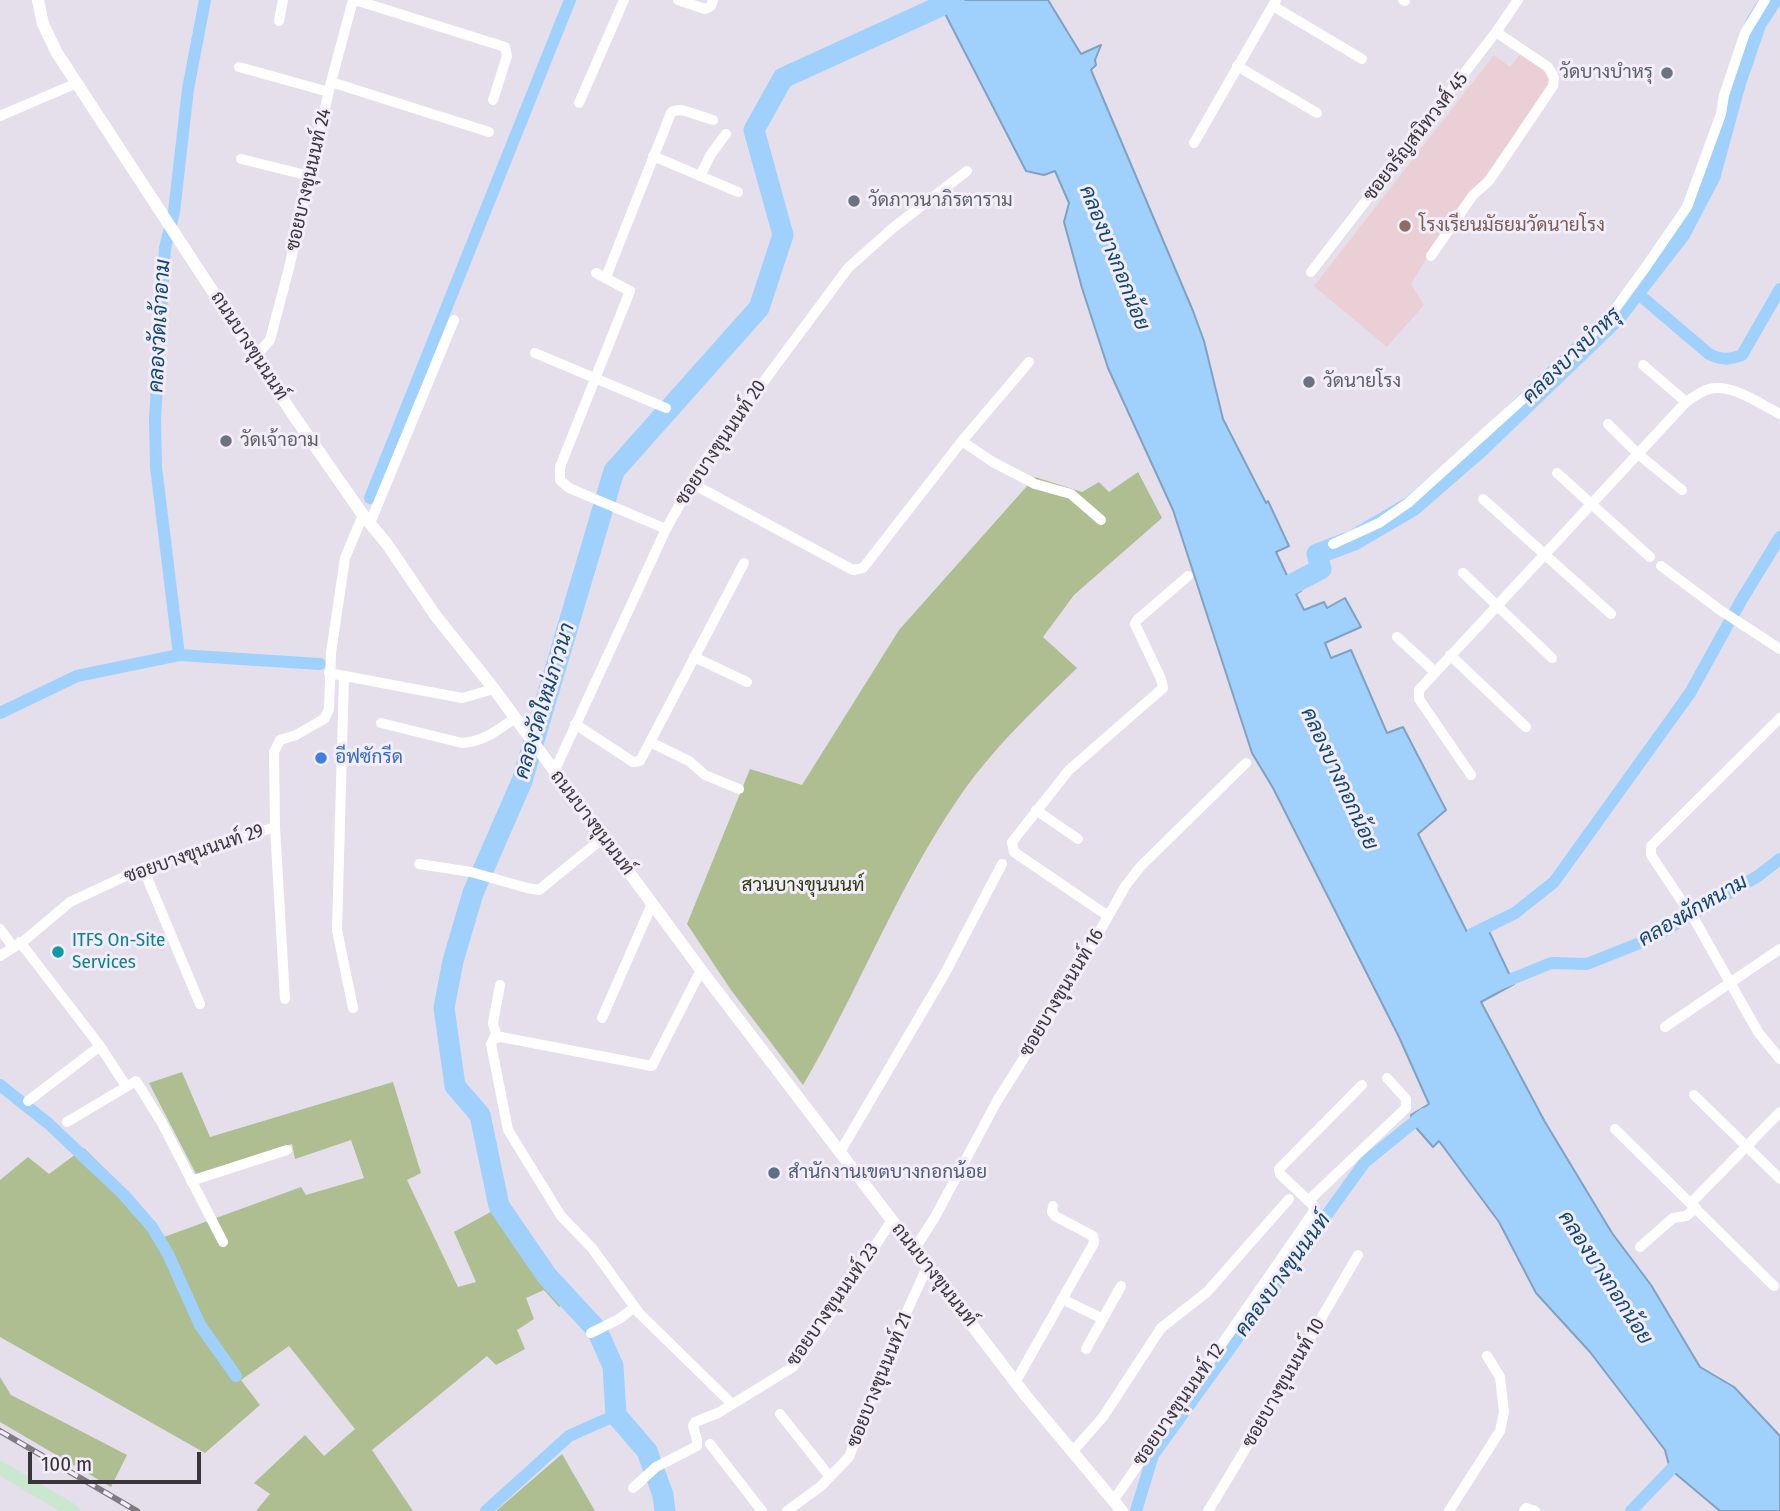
<!DOCTYPE html>
<meta charset="utf-8">
<style>
body{margin:0}
#map{position:relative;width:1780px;height:1511px;overflow:hidden;background:#e5dfeb;font-family:"Fira Sans Condensed",sans-serif}
canvas{display:block}
.scale{position:absolute;left:28px;top:1452px;width:173px;height:32px;box-sizing:border-box;border:4px solid #39363b;border-top:0;padding-left:9px;font-size:21px;line-height:24px;white-space:nowrap;color:#39363b;-webkit-text-stroke:5px #f3ecf9;paint-order:stroke}
</style>
<div id="map">
<canvas width="1780" height="1511"></canvas>
<div class="scale">100 m</div>
</div>
<script>
const ctx = document.querySelector('canvas').getContext('2d');
ctx.lineJoin = 'round';
function paint(path, color) { ctx.fillStyle = color; ctx.fill(path, 'evenodd'); }
function stroke(path, color, width, dash) { ctx.strokeStyle = color; ctx.lineWidth = width; ctx.lineCap = dash ? 'butt' : 'round'; ctx.setLineDash(dash || []); ctx.stroke(path); }
function write(font, color, halo, rows, align = 'center') {
  ctx.font = font + ' "Fira Sans Condensed",Sarabun,sans-serif'; ctx.lineWidth = 6; ctx.setLineDash([]); ctx.textBaseline = 'middle'; ctx.strokeStyle = halo; ctx.fillStyle = color; for (const [text, x, y, turn = 0] of rows) {
    ctx.save(); ctx.translate(x, y); ctx.rotate((+turn || 0) * Math.PI / 180); ctx.textAlign = isNaN(turn) ? turn : align; if (halo) ctx.strokeText(text, 0, 0); ctx.fillText(text, 0, 0); ctx.restore();
  }
}
paint(new Path2D(`
 M1521 53 1549 74 1551 84 1428 256 1411 284 1424 305 1387 347 1314 286 1494 55 1510 67Z`), '#ead0d6');
paint(new Path2D(`
 M1138 472 1162 518 1074 595 1043 637 1077 668C1035 709 991 750 958 799 897 888 858 992 803 1085L731 990 687 924 750 769 802 785 899 630 1035 477 1082 492 1099 482 1109 492Z
 M182 1072 210 1137 393 1082 421 1173 407 1180 458 1287 476 1282 454 1232 498 1208 572 1296 559 1307 544 1290 526 1298 534 1319 517 1330 525 1349 496 1365 487 1356 372 1450 413 1511H256L270 1494 254 1483 305 1435 324 1456 355 1429 289 1346 241 1380 260 1405 205 1453 0 1337V1180L28 1157 49 1174 84 1148 136 1200 164 1237 301 1187 306 1195 364 1178 351 1140 295 1159 292 1144 196 1174 149 1083Z
 M0 1377 11 1395 127 1455 111 1487 0 1422Z
 M562 1454 595 1511H496Z`), '#aebe91');
const water = new Path2D(`
 M938 0H1048L1081 54 1101 45 1095 60 1096 65 1091 70 1193 311 1204 341 1223 419 1266 503 1268 501 1289 546 1276 552 1291 584 1295 582 1301 591 1296 594 1304 610 1324 602 1327 608 1345 598 1361 627 1325 643 1331 658 1351 650 1387 733 1403 727 1446 810 1418 834 1467 932 1486 925 1514 984 1481 1002 1545 1122 1612 1233 1651 1285 1700 1367 1734 1387 1780 1436V1511H1720L1670 1469 1665 1450 1590 1352 1536 1293 1499 1222 1439 1141 1433 1147 1412 1123 1411 1115 1429 1104 1399 1037 1273 788 1252 753 1173 510 1108 368 1082 288 1064 222 1069 203 1055 171 1044 175 1026 171Z`);
paint(water, '#9fd1fc');
stroke(water, '#80a2c2', 2);
stroke(new Path2D(`
 M1635 291 1709 354C1721 360 1729 360 1742 355L1780 289
 M370 498 570 0
 M179 655 156 467 155 419 165 248 174 212 188 89 205 0
 M0 713 77 676 179 655 320 664
 M1472 934 1515 913 1554 882 1690 693 1742 599 1780 537
 M1497 985 1551 963 1587 964 1650 939 1758 876 1780 859
 M0 1085 49 1124 123 1194 152 1227 168 1254 200 1325 236 1376
 M486 1511 569 1436 616 1415
 M1136 1511 1153 1455 1365 1162 1424 1114
 M1631 1511 1682 1458`), '#9fd1fc', 12);
stroke(new Path2D(`
 M1271 595 1321 569 1317 554 1354 540 1412 506 1482 445 1615 317 1680 233 1710 176 1736 81 1756 23 1771 0
 M665 1511 663 1495 647 1451 616 1415 613 1366 597 1330 547 1276 499 1206 480 1115 455 1086 444 1008 453 961 473 893 522 781 614 471 759 308 783 235 754 130 783 78 954 0`), '#9fd1fc', 21);
stroke(new Path2D(`
 M355 0 505 47 507 56 493 100
 M678 0 705 9 711 6 713 0
 M1403 0 1405 1
 M1273 6 1362 59
 M279 21 283 0
 M1237 66 1317 113
 M239 67 329 92
 M331 82 489 132
 M579 103 624 0
 M0 116 77 83
 M1194 143 1276 0
 M653 156 738 192
 M241 159 310 176
 M700 176 711 154 726 134
 M1431 256 1473 195 1489 181 1553 86 1554 78 1548 67 1496 32
 M1311 272 1496 32 1518 0
 M596 273 630 291 560 467V480L569 488 666 529
 M606 277 671 113 673 111 682 110 713 120
 M535 353 666 408
 M256 356 270 340 289 268 331 82 353 0
 M1643 365 1686 402
 M1608 424 1638 454 1682 490
 M962 441 991 461 1035 484 1071 494 1101 520
 M1557 473 1650 557
 M691 483 853 570 863 568 962 441 1029 362
 M1483 499 1611 614
 M370 523 454 320
 M1333 544 1379 523 1408 503 1568 358 1612 313 1645 268 1687 207 1721 114 1724 95 1745 33 1765 0
 M1661 566 1720 610 1780 649
 M1463 573 1552 658
 M1397 637 1435 672
 M1450 655 1526 727
 M694 657 747 682
 M329 673 462 698 494 689
 M344 676 337 930 353 1008
 M1780 718 1651 846V855L1697 924 1758 1032 1780 1059
 M381 723 462 743C483 742 498 730 515 718
 M575 724 633 762 640 761 744 563
 M650 742 689 761 705 775 739 789
 M554 772 666 529 701 466 848 268 894 227 967 171
 M1471 775 1419 699V690L1686 402C1692 398 1699 393 1706 390 1729 381 1760 404 1780 414
 M1036 810 1078 839
 M275 827 285 999
 M419 864 471 872 527 888 539 890 603 838
 M143 868 200 1004
 M1108 916 1014 852 1012 842 1069 770 1163 688 1161 679 1135 624 1137 620 1188 576
 M0 929 13 947
 M20 942 100 1046 126 1086
 M0 956 25 940 70 902 143 868 275 827 274 752 280 740 296 735 317 723 325 718 329 709 331 653 345 558 363 515
 M701 970 652 1066 501 1037 494 1038 491 1044 508 1130 561 1216 592 1248 639 1313 732 1404
 M602 1018 652 904
 M1665 1027 1780 949
 M497 1038 493 1023 500 985
 M1694 1095 1780 1179
 M28 1101 100 1046
 M67 1122 136 1081 162 1123 223 1242
 M1615 1129 1774 1286
 M840 1152 944 975 1002 864
 M191 1181 287 1150
 M1308 1201 1406 1108V1099L1387 1078
 M1691 1203 1780 1112
 M1640 1247 1673 1218 1686 1216 1696 1208
 M914 1250 935 1217 997 1101 1061 999 1126 885 1141 866 1246 763
 M1062 1299 1103 1319
 M591 1333 619 1319 635 1307
 M1086 1349 1121 1286
 M1016 1381 1094 1243 1093 1236 1055 1216 1052 1212 1053 1206
 M780 1414 830 1477
 M710 1444 762 1511
 M1072 1452 1103 1417 1161 1328 1207 1292 1289 1199
 M633 1488 656 1467 697 1446V1440L693 1426 695 1422 718 1413 793 1367 828 1318 892 1220
 M1113 1501 1314 1211 1313 1205 1280 1174 1279 1169 1362 1085
 M787 1511 821 1486 849 1457 890 1349 927 1267
 M1208 1511C1260 1427 1308 1340 1358 1255
 M1449 1511 1500 1431 1504 1412 1500 1377 1487 1356
 M1524 1511 1526 1508 1535 1511`), '#fff', 10);
stroke(new Path2D(`
 M38 0 43 24 57 53 292 413 363 515 387 544 435 615 494 689 701 970 1026 1396 1122 1511`), '#fff', 12);
stroke(new Path2D(`
 M0 1468 73 1511`), '#cae8d0', 14);
const rail = new Path2D(`
 M0 1431 137 1511`);
stroke(rail, '#7f7b82', 6);
stroke(rail, '#f3ecf9', 3.5, [10]);
for (const [x, y, r, color] of [
 [1667,73,7,"#6b7280"],
 [854,201,7,"#6b7280"],
 [1405,226,7,"#8d6e63"],
 [1309,382,7,"#6b7280"],
 [226,441,7,"#6b7280"],
 [321,758,7,"#3f7fe0"],
 [58,952,7,"#0f9aa8"],
 [774,1173,7,"#5c6f8a"]
]) { const dot = new Path2D(); dot.arc(x, y, r, 0, 2 * Math.PI); ctx.fillStyle = color; ctx.fill(dot); stroke(dot, '#f3ecf9', 2.5); }
write('19px', '#5b616d', '#f3ecf9', [
 ["วัดบางบำหรุ",1653,73,"right"],
 ["วัดภาวนาภิรตาราม",868,201],
 ["วัดนายโรง",1323,382],
 ["วัดเจ้าอาม",240,441]
], 'left');
write('19px', '#39363b', '#f3ecf9', [
 ["ซอยจรัญสนิทวงศ์ 45",1416,137,-52],
 ["ซอยบางขุนนนท์ 24",309,180,-77],
 ["ถนนบางขุนนนท์",249,346,57],
 ["ซอยบางขุนนนท์ 20",721,443,-56],
 ["ถนนบางขุนนนท์",592,823,53],
 ["ซอยบางขุนนนท์ 29",194,854,-19],
 ["ซอยบางขุนนนท์ 16",1062,993,-59],
 ["ถนนบางขุนนนท์",934,1275,52],
 ["ซอยบางขุนนนท์ 23",833,1305,-55],
 ["ซอยบางขุนนนท์ 21",880,1380,-68],
 ["ซอยบางขุนนนท์ 10",1284,1383,-60],
 ["ซอยบางขุนนนท์ 12",1179,1405,-55]
]);
write('19px', '#785e54', '#f3ecf9', [
 ["โรงเรียนมัธยมวัดนายโรง",1419,226]
], 'left');
write('19px', '#366cbe', '#f3ecf9', [
 ["อีฟซักรีด",335,758]
], 'left');
write('19px', '#2e3a10', '#f3ecf9', [
 ["สวนบางขุนนนท์",803,886]
]);
write('19px', '#0d838f', '#f3ecf9', [
 ["ITFS On-Site",72,941],
 ["Services",72,963]
], 'left');
write('19px', '#4e5e75', '#f3ecf9', [
 ["สำนักงานเขตบางกอกน้อย",788,1173]
], 'left');
write('italic 21px', '#0e476f', '#f3ecf9', [
 ["คลองบางกอกน้อย",1114,258,68],
 ["คลองวัดเจ้าอาม",160,326,-87],
 ["คลองบางบำหรุ",1572,356,-44],
 ["คลองวัดใหม่ภาวนา",545,701,-73],
 ["คลองบางกอกน้อย",1339,779,65],
 ["คลองผักหนาม",1693,911,-30],
 ["คลองบางขุนนนท์",1283,1275,-54],
 ["คลองบางกอกน้อย",1605,1278,57]
]);
</script>
